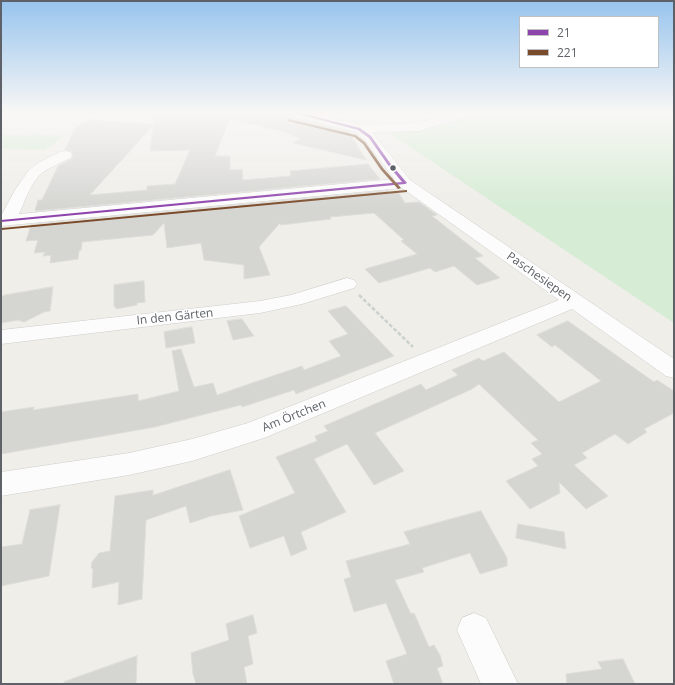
<!DOCTYPE html>
<meta charset="utf-8">
<style>
body{margin:0}
#map{position:relative;width:675px;height:685px;overflow:hidden;background:#efeee9;font-family:"Open Sans",sans-serif}
canvas{display:block}
.frame{position:absolute;inset:0;border:2px solid #5e6268;pointer-events:none}
.legend{position:absolute;left:519px;top:16px;width:140px;height:52px;box-sizing:border-box;background:#fff;border:1px solid #bfc0c3;margin:0;padding:5px 7px;list-style:none;font-size:12px;color:#5e6268}
.legend li{display:flex;align-items:center;gap:8px;height:20px}
.legend b{width:20px;border:1px solid #bfc0c3}
</style>
<div id="map">
<canvas width="675" height="685"></canvas>
<div class="frame"></div>
<ul class="legend">
<li><b style="height:5px;background:#8e44ad"></b>21</li>
<li><b style="height:5px;background:#7a4b2a"></b>221</li>
</ul>
</div>
<script>
const ctx = document.querySelector('canvas').getContext('2d');
ctx.lineJoin = 'round';
function paint(path, color) { ctx.fillStyle = color; ctx.fill(path, 'evenodd'); }
function stroke(path, color, width, dash) { ctx.strokeStyle = color; ctx.lineWidth = width; ctx.lineCap = dash ? 'butt' : 'round'; ctx.setLineDash(dash || []); ctx.stroke(path); }
function write(font, color, halo, rows, align = 'center') {
  ctx.font = font + ' "Open Sans",sans-serif'; ctx.lineWidth = 3; ctx.setLineDash([]); ctx.textBaseline = 'middle'; ctx.strokeStyle = halo; ctx.fillStyle = color; for (const [text, x, y, turn = 0] of rows) {
    ctx.save(); ctx.translate(x, y); ctx.rotate((+turn || 0) * Math.PI / 180); ctx.textAlign = isNaN(turn) ? turn : align; if (halo) ctx.strokeText(text, 0, 0); ctx.fillText(text, 0, 0); ctx.restore();
  }
}
paint(new Path2D(`
 M454 112H674V323L386 131Z
 M1 134 30 136 34 134 64 136 45 150 1 149Z`), '#d6ecd5');
const building = new Path2D(`
 M154 112H284L287 116 349 132 366 160 293 143 301 138 290 135 293 134 231 119 232 113 215 156H230V170L242 169 243 180 291 176 290 171 368 164 380 179 35 211 38 200H42L58 166 71 159 73 156 71 151 65 150 76 126 89 120 153 124ZM153 126 150 151 190 150 175 184 147 186V190L90 195Z
 M388 191 389 193 398 192 405 203 419 202 437 215 432 216 483 256 475 258 500 278 477 285 454 266 435 272 430 268 379 283 365 269 417 254 401 241 404 240 374 213 330 217 331 219 281 225 280 223 259 247 270 275 244 279V265L204 260 201 243 167 248 164 223 153 235 82 242 81 250 79 251 78 259 50 263 51 255 43 256 45 252 34 253 38 240 26 241 31 225Z
 M144 281 145 302 137 303V305L116 309V307H114V285Z
 M53 287 50 311 44 312 24 322 18 320 1 323V296Z
 M346 306 394 356 296 394 294 390 242 407 241 405 155 427 1 454V412L34 407 33 410 138 394V401L179 391 172 351 181 349 194 387 213 383 217 395 302 366 304 370 341 356 329 341 348 334 328 311Z
 M242 319 254 336 233 340 227 321Z
 M568 321 654 382 657 380 674 391V413L644 429 647 432 628 444 615 434 582 453 587 458 574 465 608 496 586 509 559 482 560 493 530 509 506 481 538 466 532 459 542 454 531 443 538 440 479 384 472 389 375 433 404 471 374 485 347 444 314 459 346 512 301 532 307 549 291 556 284 536 250 548 239 516 295 493 276 457 317 441 315 436 328 431 324 426 421 384 426 390 458 375 452 370 479 358 483 361 504 352 559 402 601 381 555 345 552 347 537 335Z
 M192 327 195 343 166 348 164 332Z
 M230 470 243 510 211 516 190 523 186 506 146 520 142 599 118 605 119 582 92 588 93 570 91 567 92 562 99 553 110 551 115 496 153 490V495Z
 M60 505 49 576 1 586V547L22 544 30 510Z
 M481 511 507 558V566L480 574 470 553 422 568 424 572 395 580 411 614 414 613 429 647 434 645 440 655 443 666 437 668 443 684H394L386 661 407 654 386 603 354 612 344 579 351 577 346 561 410 544 404 532Z
 M518 524 564 532 566 549 516 538Z
 M253 615 257 633 248 636 253 664 244 667 247 684H196L193 674 191 653 229 640 226 624Z
 M137 656 136 684H64V682Z
 M623 659 635 684H567L566 674 602 669 598 662Z`);
paint(building, '#d5d5d2');
stroke(building, '#deddd8', 1);
const minor = new Path2D(`
 M24 112H36L34 116H26Z
 M285 112H308L360 125 418 123 455 112H475L473 115 419 131 372 132 410 180 674 359V378L666 376 572 309 264 438 192 461 129 475 1 496V472L129 453 192 439 248 423 559 300 402 188 1 226V216L15 190 29 170 40 162 60 152 65 151 70 152 72 155 70 158C61 163 50 167 42 173 30 183 25 201 19 214L394 179 365 140 355 132 287 115Z
 M347 278 354 280 357 284 354 288 302 304 260 313 1 344V330L260 301 291 295Z
 M474 613 486 618 518 684H481L457 630 462 618Z`);
stroke(minor, '#cccccb', 1);
stroke(new Path2D(`
 M359 295 413 347`), '#cbd1cd', 2.5, [4, 2]);
paint(minor, '#fdfcfc');
paint(new Path2D(`
 M291 112H297L360 128 371 136 390 163 407 183 405 184 1 222V220L402 182 388 165 369 138 358 130Z`), '#8e44ad');
paint(new Path2D(`
 M288 119 356 135 365 142 383 168 401 188 398 189 381 170 363 144 354 137 288 121Z
 M406 190H407V192L1 230V228H2Z`), '#7a4b2a');
const sky = ctx.createLinearGradient(0, 0, 0, 208);
sky.addColorStop(0, '#97c4ee');
sky.addColorStop(0.54, '#f8f7f5');
sky.addColorStop(1, '#f8f7f500');
ctx.fillStyle = sky;
ctx.fillRect(0, 0, 675, 208);
for (const [x, y, r, color] of [
 [393,168,3.5,"#5e6268"]
]) { const dot = new Path2D(); dot.arc(x, y, r, 0, 2 * Math.PI); ctx.fillStyle = color; ctx.fill(dot); stroke(dot, '#fff', 1.5); }
write('12px', '#5e6268', '#fff', [
 ["Paschesiepen",539,277,35],
 ["In den Gärten",175,317,-6],
 ["Am Örtchen",294,416,-22]
]);
</script>
